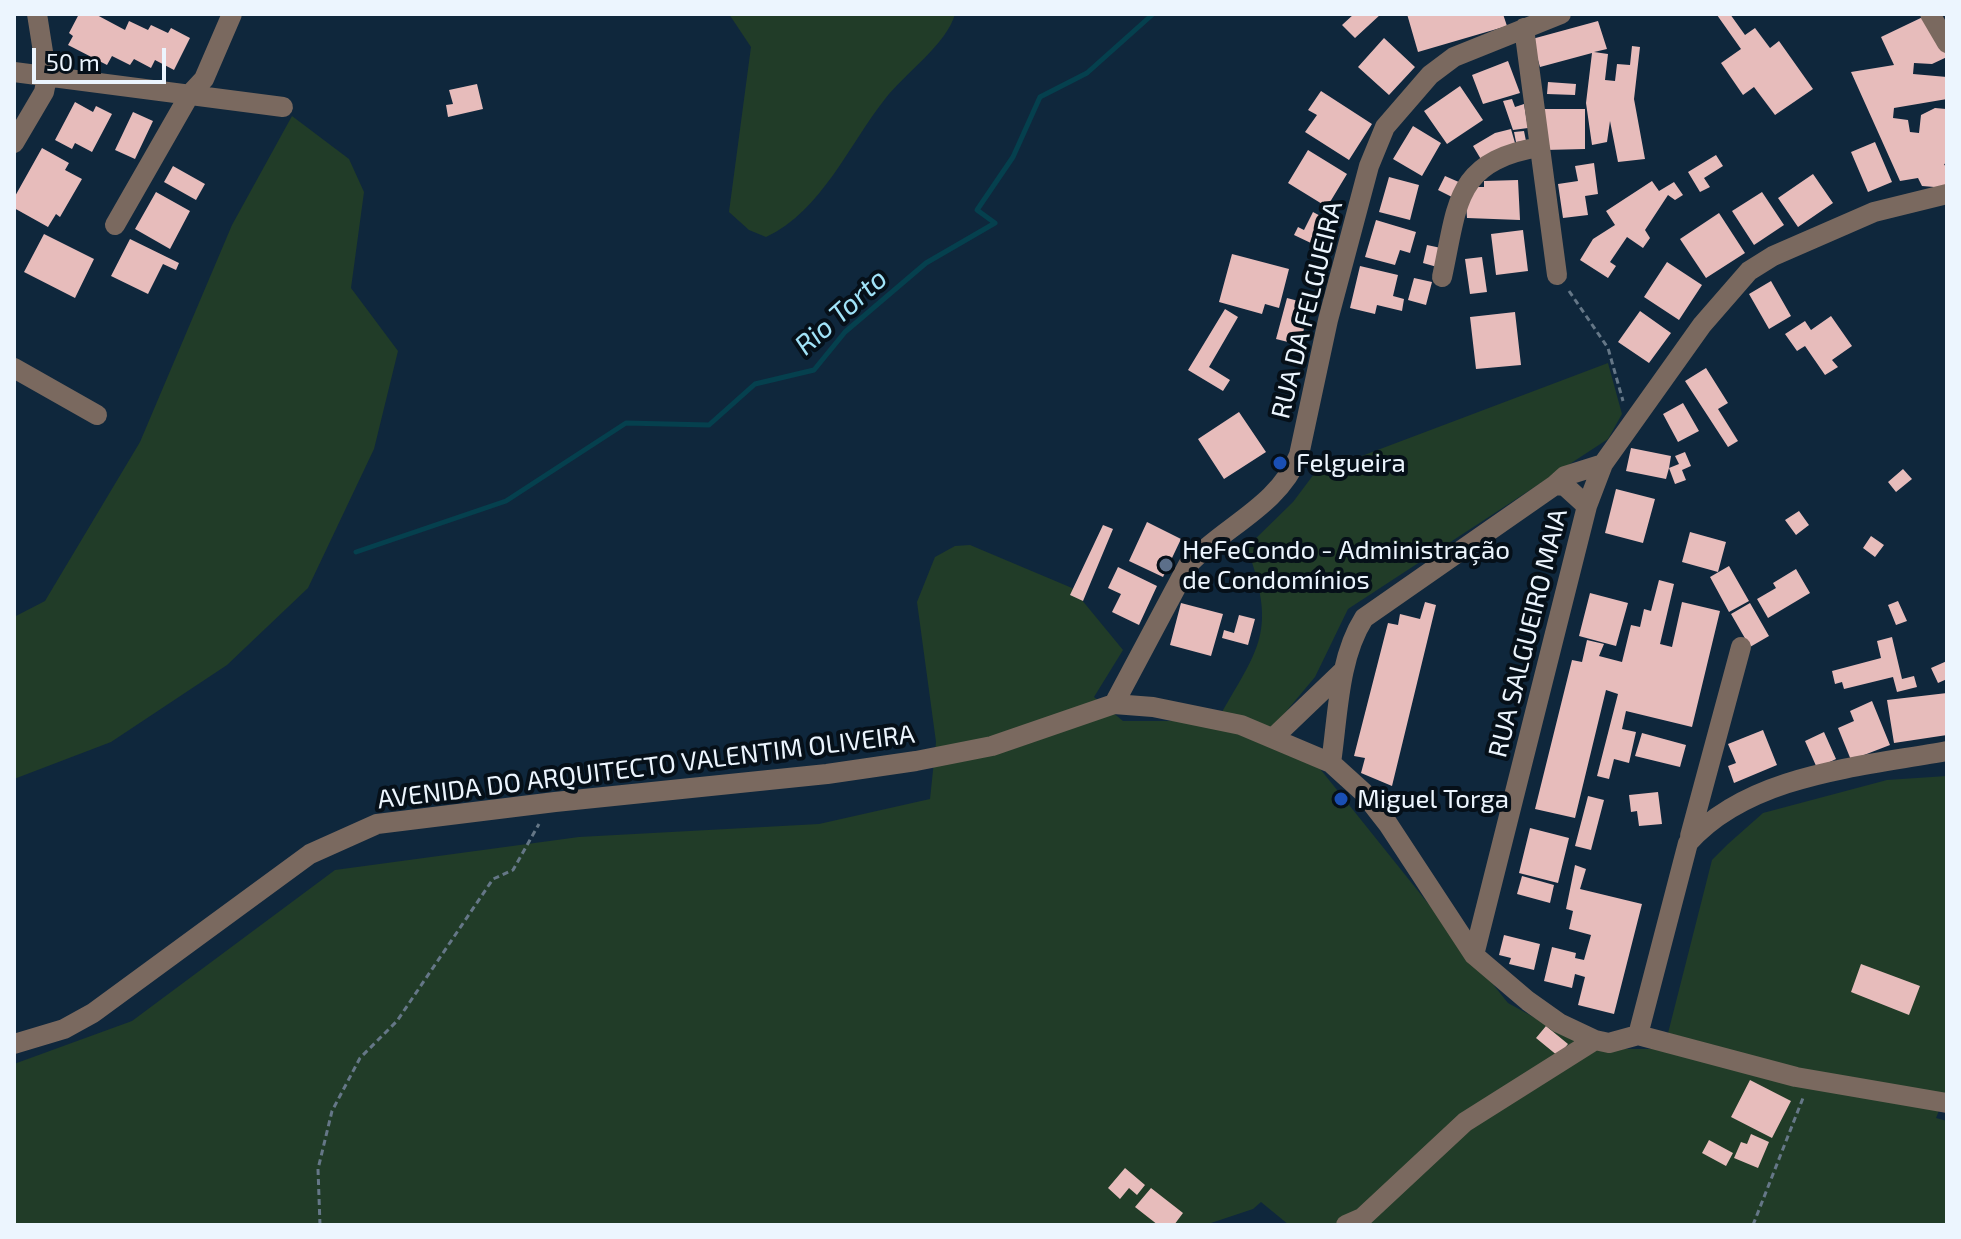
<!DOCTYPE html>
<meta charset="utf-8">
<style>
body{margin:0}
#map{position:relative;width:1961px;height:1239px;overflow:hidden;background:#0f273c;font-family:"Exo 2",sans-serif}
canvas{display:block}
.frame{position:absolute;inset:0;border:16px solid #ecf5fe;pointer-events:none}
.scale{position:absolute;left:32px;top:48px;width:134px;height:36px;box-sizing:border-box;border:4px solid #ecf5fe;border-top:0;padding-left:10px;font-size:24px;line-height:28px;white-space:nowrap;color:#ecf5fe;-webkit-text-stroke:6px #061019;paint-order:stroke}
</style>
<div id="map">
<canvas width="1961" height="1239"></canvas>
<div class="frame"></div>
<div class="scale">50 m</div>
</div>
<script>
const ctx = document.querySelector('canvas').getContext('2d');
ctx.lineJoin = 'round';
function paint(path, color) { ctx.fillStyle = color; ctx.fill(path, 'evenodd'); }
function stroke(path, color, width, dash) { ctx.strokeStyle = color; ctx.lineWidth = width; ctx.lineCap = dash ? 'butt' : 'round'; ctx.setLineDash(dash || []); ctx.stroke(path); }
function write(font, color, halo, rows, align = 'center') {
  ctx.font = font + ' "Exo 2",sans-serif'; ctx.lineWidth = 8; ctx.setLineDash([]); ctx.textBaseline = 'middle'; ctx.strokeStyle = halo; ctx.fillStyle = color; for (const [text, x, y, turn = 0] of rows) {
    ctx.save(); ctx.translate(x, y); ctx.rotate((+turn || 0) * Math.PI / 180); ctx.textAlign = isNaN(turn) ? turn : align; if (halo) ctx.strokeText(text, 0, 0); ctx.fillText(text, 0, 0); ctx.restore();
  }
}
paint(new Path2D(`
 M729 14H955C947 44 904 74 885 99 849 144 822 211 766 237L749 230 729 212 751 47Z
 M292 116 349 159 364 192 351 288 398 351 374 449 308 588 227 665 111 742 14 779V617L45 601 140 442 232 225Z
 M1608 363 1622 414 1608 439 1348 609 1315 677 1284 714 1279 748 1317 765 1508 1003 1570 1037 1624 1049H1664L1712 860 1728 844 1763 813 1887 780 1947 776V1091L1936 1118 1947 1121V1225H1289L1261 1202 1253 1209 1205 1225H14V1064L132 1021 335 870 579 837 819 824 930 799 936 742 917 602 935 557 955 546 970 545 1072 588 1123 650 1094 697 1123 721H1217C1260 645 1277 634 1247 547L1293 502 1314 474Z`), '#213c28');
stroke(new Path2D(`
 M356 552 506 501 626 423 709 425 755 384 814 370 845 332 926 263 995 223 977 210 1013 157 1040 97 1087 73 1153 14`), '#05404e', 5);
paint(new Path2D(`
 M79 14H95L125 30 129 21 148 30 151 25 168 33 171 28 190 38 174 70 155 60 151 68 134 59 130 65 112 56 107 65 68 45 73 36 69 33Z
 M1354 14H1381L1355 38 1342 25Z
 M1407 14H1503L1507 26 1418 52Z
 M1730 14 1745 35 1755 28 1770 48 1779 41 1813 89 1775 115 1754 87 1743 95 1721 63 1741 49 1717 15Z
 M1927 15 1947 57 1932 64 1914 63 1913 74 1947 77V99L1894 108 1893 118 1908 120 1910 132 1919 133 1921 115 1935 108 1946 109 1947 160 1944 165 1947 166V188L1922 186 1918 178 1900 181 1851 72 1894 65 1881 37Z
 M1598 21 1607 49 1594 52 1608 54 1605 80 1615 81 1617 64 1630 65 1632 46 1640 47 1634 99 1645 159 1618 162 1610 121 1607 142 1592 145 1586 103 1592 53 1540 67 1532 39Z
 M1384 38 1415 67 1389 95 1358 67Z
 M1508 61 1520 93 1483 104 1472 75Z
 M1548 82 1576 84 1575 95 1547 94Z
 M477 84 483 109 448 117 446 105 453 104 449 90Z
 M1460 86 1483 120 1447 144 1424 111Z
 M1321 91 1372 124 1349 160 1305 132 1317 115 1308 110Z
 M1512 99 1515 107 1524 104 1528 128 1513 130 1503 101Z
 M75 102 93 112 96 106 112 114 92 152 75 143 72 149 55 140Z
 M1544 109H1585V149L1545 150Z
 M133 112 153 121 135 159 115 150Z
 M1413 126 1441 143 1422 176 1393 159Z
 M1511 129 1515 143 1482 161 1473 146 1495 133Z
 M1524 131 1526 141 1516 142 1514 132Z
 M1875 142 1892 182 1868 192 1851 152Z
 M42 148 69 163 65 170 82 179 60 217 56 214 48 227 14 208V198Z
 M1308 150 1347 174 1327 207 1288 183Z
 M1716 155 1723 166 1704 178 1710 187 1700 192 1688 172Z
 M1594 163 1598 194 1585 196 1588 215 1563 218 1558 184 1578 181 1575 166Z
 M173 166 205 184 196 200 164 182Z
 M1813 174 1833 203 1798 227 1778 198Z
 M1445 176 1461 183 1454 198 1438 190Z
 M1389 177 1419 185 1410 220 1379 212Z
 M1518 180 1520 220 1467 218 1465 187H1484V181Z
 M1652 181 1659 191 1674 182 1683 195 1675 200 1668 195 1645 230 1650 238 1643 248 1627 237 1610 262 1616 266 1608 278 1580 260 1593 239 1615 225 1606 211Z
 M156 192 190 211 170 249 135 229Z
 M1762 192 1784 225 1754 245 1732 211Z
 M1313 212 1326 219 1313 244 1294 235 1298 227 1304 230Z
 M1719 213 1745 253 1706 278 1680 239Z
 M1376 220 1416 232 1410 253 1400 250 1395 265 1365 257Z
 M1523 230 1528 271 1496 275 1491 234Z
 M44 234 94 259 75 298 24 272Z
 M130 239 179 263 176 270 163 264 148 294 111 276Z
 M1427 245 1441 248 1437 267 1423 263Z
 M1232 254 1289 269 1279 308 1265 304 1262 314 1219 302Z
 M1482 257 1487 292 1470 294 1465 259Z
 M1667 262 1702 285 1679 320 1644 297Z
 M1360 266 1398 275 1393 296 1404 299 1402 311 1377 305 1375 314 1350 308Z
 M1414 278 1432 282 1426 305 1408 300Z
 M1771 281 1791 316 1769 329 1749 294Z
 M1287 298 1310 304 1300 345 1276 339Z
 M1225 309 1238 317 1209 367 1230 380 1223 391 1188 370Z
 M1640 311 1671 333 1649 363 1618 342Z
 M1515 312 1521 365 1476 369 1470 317Z
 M1831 316 1852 346 1832 360 1838 367 1825 375 1805 346 1797 351 1785 334 1805 321 1811 330Z
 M1706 368 1728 403 1718 409 1738 441 1728 447 1685 381Z
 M1683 403 1699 431 1678 442 1663 414Z
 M1239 412 1266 452 1224 479 1198 439Z
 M1631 448 1671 456 1669 468 1679 464 1675 456 1685 452 1691 466 1682 470 1686 480 1675 484 1669 468 1666 479 1626 471Z
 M1903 469 1912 479 1896 492 1888 482Z
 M1616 489 1655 499 1643 543 1605 533Z
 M1799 511 1809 525 1796 535 1785 520Z
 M1147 522 1181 539 1163 577 1129 561Z
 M1103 525 1113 529 1083 601 1070 595Z
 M1690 532 1726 542 1718 572 1682 562Z
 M1871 536 1884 545 1875 557 1863 548Z
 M1729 566 1749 601 1729 612 1710 577Z
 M1118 567 1157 586 1139 625 1112 612 1121 594 1108 588Z
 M1796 569 1810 593 1768 618 1757 599 1776 588 1773 583Z
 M1659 580 1674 584 1660 644 1672 647 1682 602 1720 611 1692 727 1626 711 1622 729 1636 732 1629 763 1614 759 1609 779 1597 776 1618 694 1606 690 1575 818 1535 809 1572 660 1582 662 1587 640 1604 644 1599 656 1622 662 1631 625 1640 627 1644 609 1651 611Z
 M1590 593 1628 603 1616 646 1579 636Z
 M1898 601 1907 621 1896 625 1888 605Z
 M1425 602 1436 605 1392 786 1361 773 1365 758 1354 756 1388 623 1398 625 1400 614 1420 619Z
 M1181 603 1223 614 1211 656 1170 645Z
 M1750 603 1769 636 1750 647 1731 614Z
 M1239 615 1255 619 1248 645 1222 638 1224 630 1234 633Z
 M1892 637 1902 679 1914 676 1917 687 1897 692 1893 677 1844 689 1842 682 1835 684 1832 671 1881 658 1877 641Z
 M1947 661V679L1938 683 1931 668Z
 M1947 693V735L1894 743 1887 700Z
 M1872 701 1890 745 1851 760 1838 728 1854 721 1850 711Z
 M1763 730 1777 765 1734 783 1728 766 1736 763 1728 744Z
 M1824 732 1836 759 1817 768 1805 741Z
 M1642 733 1686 745 1680 767 1635 756Z
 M1658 792 1662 824 1639 826 1637 811 1631 812 1629 795Z
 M1588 796 1604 800 1591 850 1575 846Z
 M1530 828 1569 838 1558 883 1519 873Z
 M1575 865 1586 869 1580 889 1642 904 1614 1014 1578 1005 1585 977 1575 974 1572 988 1544 981 1552 947 1576 953 1575 958 1584 960 1591 935 1569 929 1573 911 1566 909Z
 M1522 876 1554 885 1550 903 1517 894Z
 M1504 935 1540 944 1534 970 1509 964 1511 958 1499 955Z
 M1861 964 1920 986 1909 1015 1851 992Z
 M1546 1026 1568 1044 1558 1056 1536 1038Z
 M1750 1080 1791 1101 1772 1138 1731 1117Z
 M1751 1134 1769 1142 1758 1168 1734 1158 1741 1142 1747 1144Z
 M1709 1140 1733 1153 1726 1166 1702 1153Z
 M1125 1168 1145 1185 1137 1195 1129 1188 1120 1199 1108 1188Z
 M1151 1188 1183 1213 1174 1225H1158L1135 1207Z`), '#e7bcbb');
stroke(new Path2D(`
 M1569 291 1608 348 1623 401
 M320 1225 318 1169 332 1111 360 1058 397 1021 493 879 513 870 539 824
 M1753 1225 1803 1098`), '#657787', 3, [6, 4]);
stroke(new Path2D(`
 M1930 14 1947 43
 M1524 28 1557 275
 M14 72 283 107
 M14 143 44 92 47 77 37 14
 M115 225 190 94 204 79 232 14
 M1442 277C1458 204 1454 161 1540 147
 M14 368 97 415
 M1555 485 1565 476 1603 464
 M1114 704 1188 565C1224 526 1278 507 1299 455L1328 320 1369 166 1385 127 1430 75 1454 57 1561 14
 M1274 737 1344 670
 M1331 763C1338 716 1338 659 1364 618L1555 485 1565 486 1587 506
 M1690 836 1741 647
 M1474 955 1587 506 1603 464 1702 325 1749 271 1773 256 1874 212 1947 194
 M1638 1035 1688 843C1749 774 1861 767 1947 751
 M1638 1035 1796 1077 1947 1103
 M14 1044 64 1029 93 1013 310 854 377 824 555 802 827 774 916 761 992 746 1114 704 1153 707 1241 725 1331 763 1363 792 1388 824 1474 955 1528 1001 1559 1023 1595 1040 1609 1043 1638 1035
 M1346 1225 1362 1218 1465 1122 1595 1040`), '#7a695f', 20);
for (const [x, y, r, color] of [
 [1280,463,8,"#1a4fb4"],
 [1166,565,8,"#5c6f8a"],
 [1341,799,8,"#1a4fb4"]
]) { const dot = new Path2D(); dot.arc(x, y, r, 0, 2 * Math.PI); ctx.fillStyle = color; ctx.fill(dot); stroke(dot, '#061019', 3); }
write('26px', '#ecf5fe', '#061019', [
 ["RUA DA FELGUEIRA",1307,310,-76],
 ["RUA SALGUEIRO MAIA",1528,633,-76],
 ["AVENIDA DO ARQUITECTO VALENTIM OLIVEIRA",646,767,-7]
]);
write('26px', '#ecf5fe', '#061019', [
 ["Felgueira",1296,463],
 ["HeFeCondo - Administração",1182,550],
 ["de Condomínios",1182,580],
 ["Miguel Torga",1357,799]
], 'left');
write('italic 28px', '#a1e3f8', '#061019', [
 ["Rio Torto",841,312,-42]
]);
</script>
